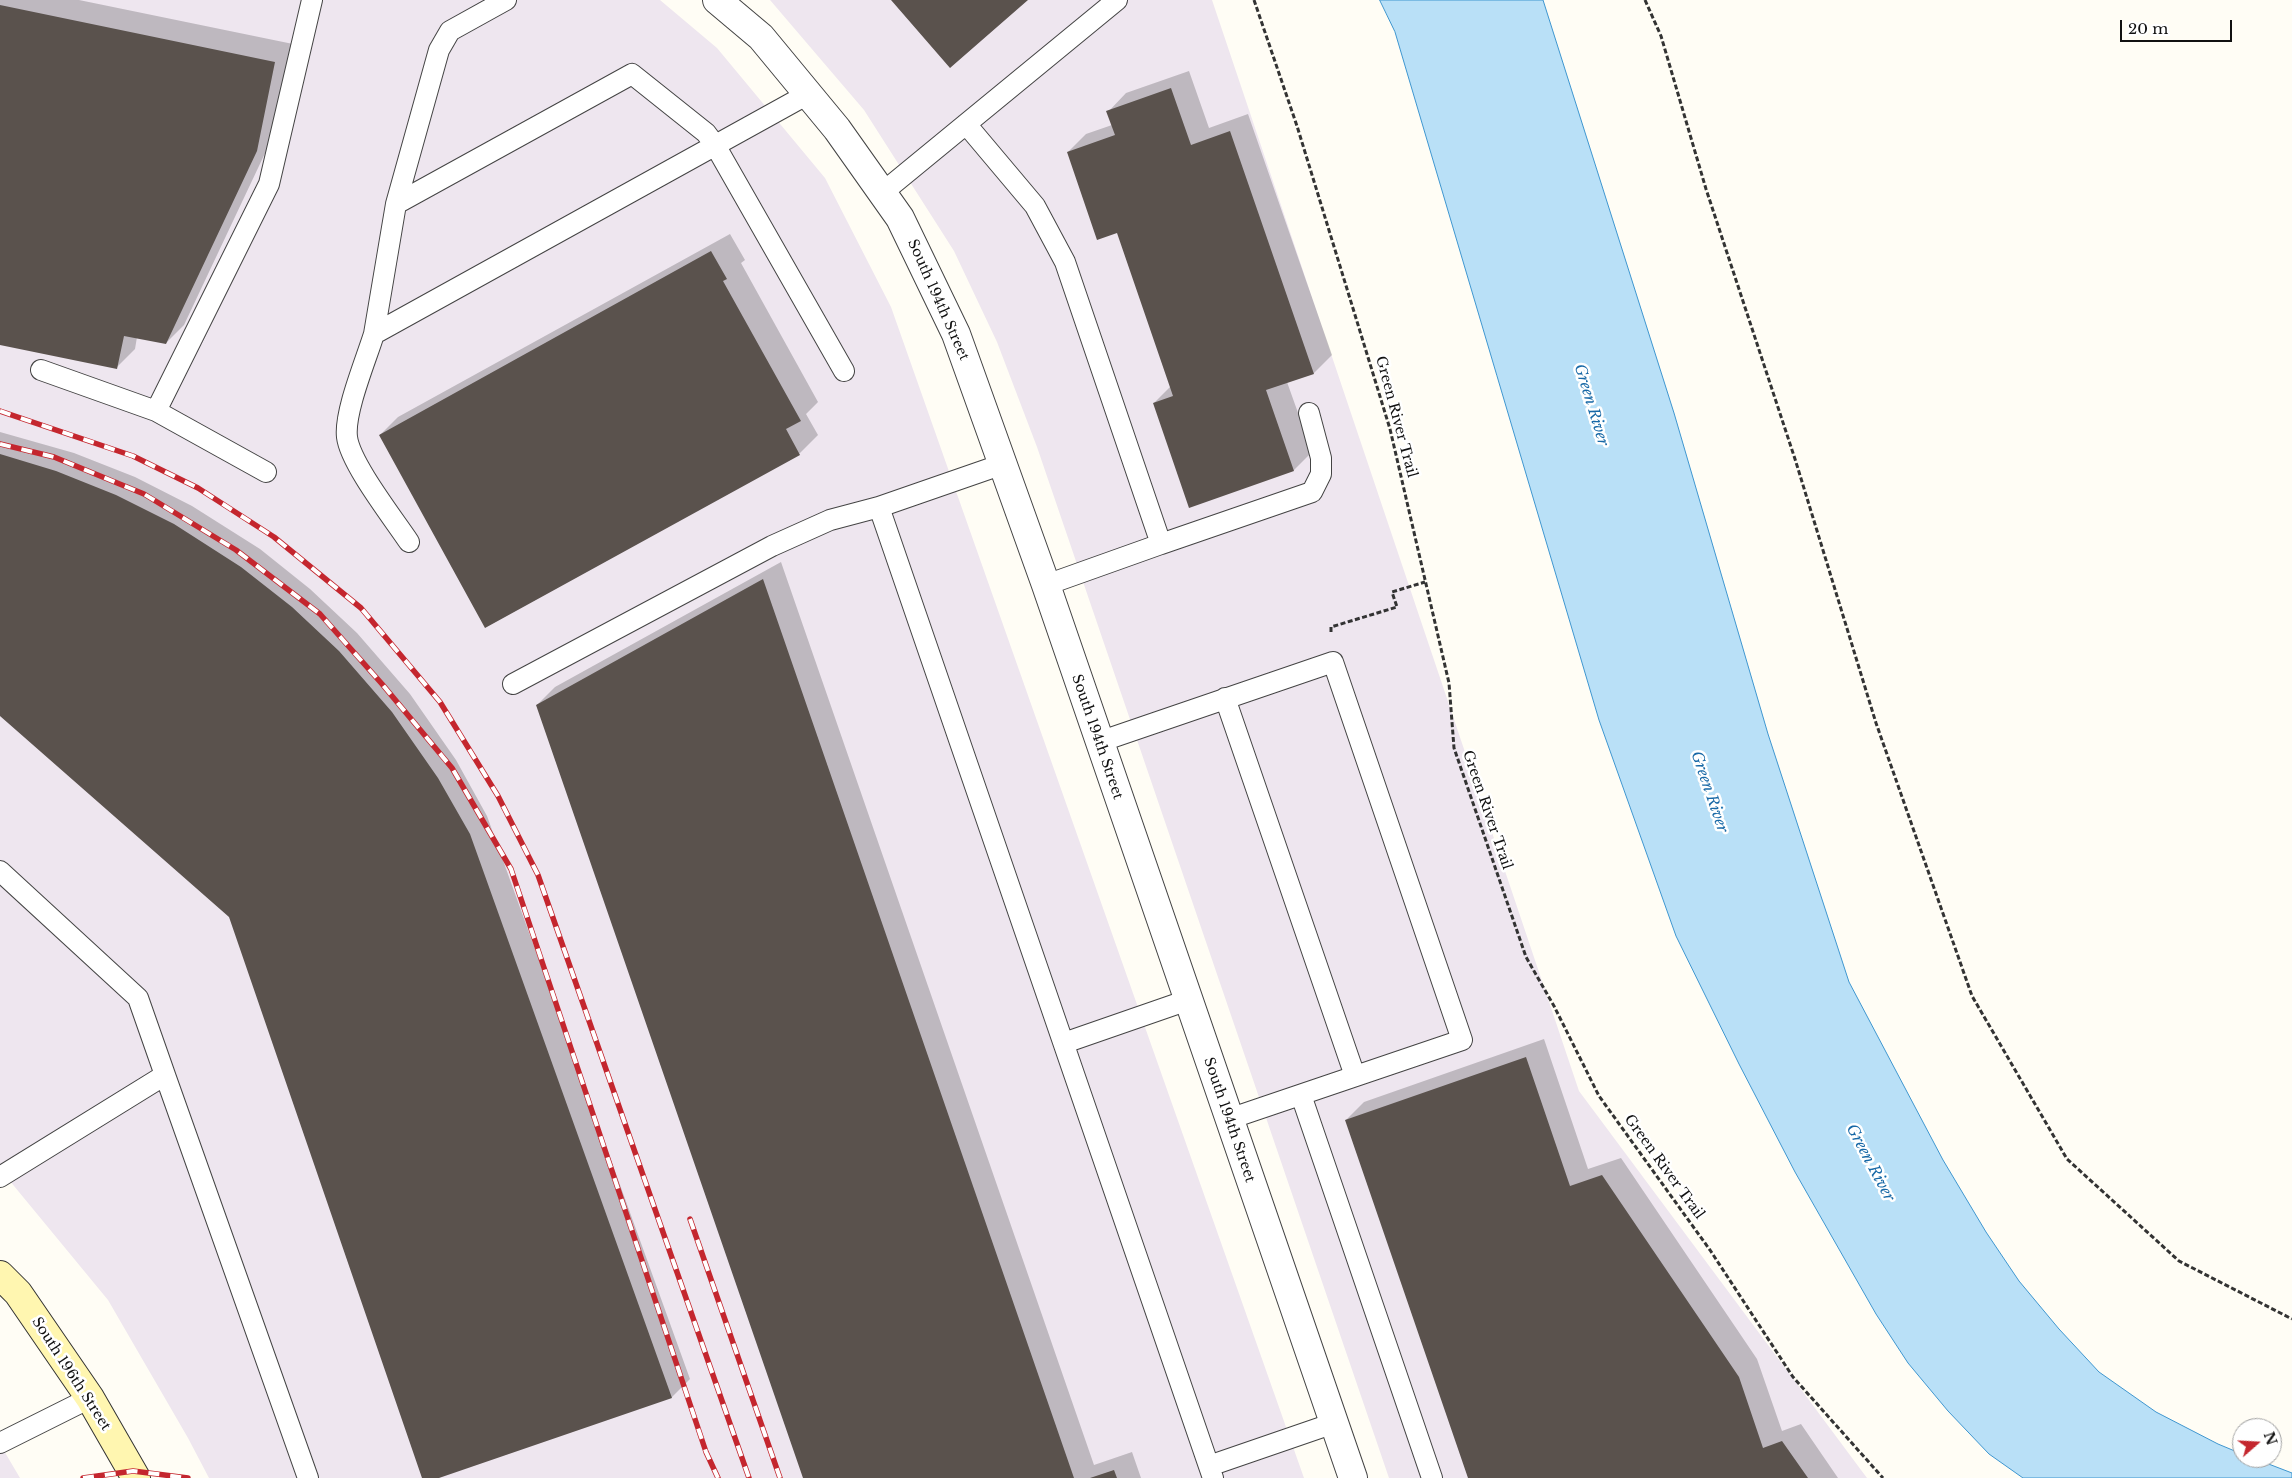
<!DOCTYPE html>
<style>
body{margin:0}
#map{position:relative;width:2292px;height:1478px;overflow:hidden;background:#fffdf5;font-family:"Libre Baskerville",serif}
canvas{display:block}
.north{position:absolute;left:2232px;top:1418px;width:50px;height:50px;box-sizing:border-box;background:#fff;border:1px solid #a0a0a0;border-radius:50%;rotate:71deg;font-size:14px;font-weight:700;line-height:20px;text-align:center;color:#111}
.north::after{content:'';display:block;margin:auto;width:18px;height:22px;background:#c4262e;clip-path:polygon(50% 0,100% 100%,50% 72%,0 100%)}
.scale{position:absolute;left:2120px;top:20px;width:112px;height:22px;box-sizing:border-box;border:2px solid #111;border-top:0;padding-left:6px;font-size:15px;line-height:18px;white-space:nowrap;color:#111;-webkit-text-stroke:4px #fff;paint-order:stroke}
</style>
<div id="map">
<canvas width="2292" height="1478"></canvas>
<div class="north">N</div>
<div class="scale">20 m</div>
</div>
<script>
const ctx = document.querySelector('canvas').getContext('2d');
ctx.lineJoin = 'round';
function paint(path, color) { ctx.fillStyle = color; ctx.fill(path, 'evenodd'); }
function stroke(path, color, width, dash) { ctx.strokeStyle = color; ctx.lineWidth = width; ctx.lineCap = dash ? 'butt' : 'round'; ctx.setLineDash(dash || []); ctx.stroke(path); }
function write(font, color, halo, rows, align = 'center') {
  ctx.font = font + ' "Libre Baskerville",serif'; ctx.lineWidth = 5; ctx.setLineDash([]); ctx.textBaseline = 'middle'; ctx.strokeStyle = halo; ctx.fillStyle = color; for (const [text, x, y, turn = 0] of rows) {
    ctx.save(); ctx.translate(x, y); ctx.rotate((+turn || 0) * Math.PI / 180); ctx.textAlign = isNaN(turn) ? turn : align; if (halo) ctx.strokeText(text, 0, 0); ctx.fillText(text, 0, 0); ctx.restore();
  }
}
paint(new Path2D(`
 M0 0H660L717 48 825 178 891 307 1304 1478H209L188 1438 108 1300 0 1169Z
 M770 0H1212L1579 1091 1867 1478H1389L1037 447 997 342 954 251 864 110Z
 M0 1444 20 1478H0Z`), '#eee6ef');
const water = new Path2D(`
 M1380 0H1543L1674 413 1768 734 1849 982 1943 1160 1986 1232 2019 1281 2059 1329 2099 1372 2156 1412 2218 1444 2242 1454V1458H2253L2292 1473V1478H2023L1989 1454 1948 1411 1908 1363 1876 1314 1795 1172 1739 1064 1676 936 1599 720 1395 32Z`);
paint(water, '#b9e0f7');
stroke(water, '#3f96cf', 1);
paint(new Path2D(`
 M0 0H79L293 44 275 132 184 325 166 343 137 337 135 349 117 367 0 344Z
 M1189 71 1209 128 1248 114 1332 355 1314 373 1287 382 1312 452 1294 470 1190 506 1154 403 1171 386 1118 232 1068 152 1086 134 1112 125 1108 112 1126 93Z
 M730 234 745 260 741 263 818 402 806 414 818 435 799 454 486 627 380 435 398 417Z
 M0 432 74 453 135 477 192 506 260 549 310 589 357 633 410 694 456 760 487 816 690 1379 672 1397 435 1478H423L230 916 0 715Z
 M781 562 1094 1465 1132 1452 1141 1478H804L537 705 555 687Z
 M1544 1039 1588 1169 1621 1158 1757 1359 1782 1431 1801 1424 1838 1478H1469L1346 1120 1364 1102Z`), '#0003');
paint(new Path2D(`
 M891 0H1028L950 68Z
 M0 5 275 62 257 151 166 344 124 336 117 369 0 345Z
 M1171 88 1191 145 1230 131 1314 374 1266 390 1294 471 1189 508 1153 403 1173 396 1117 233 1097 240 1067 152 1115 135 1106 111Z
 M711 251 727 279 723 281 801 421 786 429 800 455 485 628 379 435Z
 M0 454 56 471 116 495 174 524 241 567 292 607 339 651 392 712 438 778 470 834 672 1398 439 1478H422L229 917 0 716Z
 M763 579 1074 1478H803L536 705Z
 M1526 1057 1570 1186 1602 1175 1739 1377 1763 1448 1782 1441 1808 1478H1468L1345 1120Z
 M1114 1470 1117 1478H1090Z`), '#5a524d');
const service = new Path2D(`
 M966 124 1035 206 1065 262 1161 544 1312 492 1321 474V458L1309 413
 M882 193 1117 0
 M396 204 632 74 706 133 715 145 844 371
 M374 334 396 204 439 50 450 31 506 0
 M41 370 156 411 266 472
 M156 411 269 184 312 0
 M1003 464 879 507 1213 1478
 M409 542C393 518 350 463 347 437 344 412 366 360 374 334L808 94
 M1046 585 1161 544
 M513 684 772 546 830 520 879 507
 M1225 698 1355 1076
 M1099 742 1333 662 1462 1040 1229 1119
 M0 871 138 998 165 1075 0 1177
 M1064 1043 1188 1000
 M165 1075 308 1478
 M1301 1095 1432 1478
 M0 1443 90 1398
 M1209 1466 1334 1423`);
const minor = new Path2D(`
 M717 0 761 37 837 129 900 218 956 334 1046 585 1353 1478`);
const secondary = new Path2D(`
 M0 1275 18 1293 90 1398 136 1478`);
stroke(service, '#444', 22);
stroke(minor, '#444', 30);
stroke(secondary, '#333', 30);
stroke(new Path2D(`
 M1254 0 1297 126 1390 429 1449 683 1454 748 1526 957 1554 1006 1599 1096 1710 1250 1793 1377 1883 1478
 M1645 0 1661 36 1706 189 1795 459 1876 723 1972 996 2067 1159 2179 1261 2292 1319
 M1331 632V627L1397 607 1392 592 1425 582`), '#333', 3, [5, 2.5]);
stroke(service, '#fff', 20);
stroke(minor, '#fff', 28);
stroke(secondary, '#fff6b0', 28);
const rail = new Path2D(`
 M0 411 133 456 198 488 274 537 361 608 440 702 498 796 538 875 749 1478
 M0 444 54 457 144 494 236 550 320 614 382 684 452 768 511 869 706 1452 718 1478
 M690 1219 780 1478
 M83 1478 133 1471 188 1478`);
stroke(rail, '#c4262e', 5.5);
stroke(rail, '#fff', 4, [11]);
write('14px', '#111', '#fff', [
 ["South 194th Street",938,300,66],
 ["Green River Trail",1396,417,75],
 ["South 194th Street",1097,737,71],
 ["Green River Trail",1487,810,71],
 ["South 194th Street",1229,1120,71],
 ["Green River Trail",1664,1167,54],
 ["South 196th Street",71,1374,57]
]);
write('italic 15px', '#1768a6', '#fff', [
 ["Green River",1591,405,73],
 ["Green River",1709,792,71],
 ["Green River",1870,1163,62]
]);
</script>
